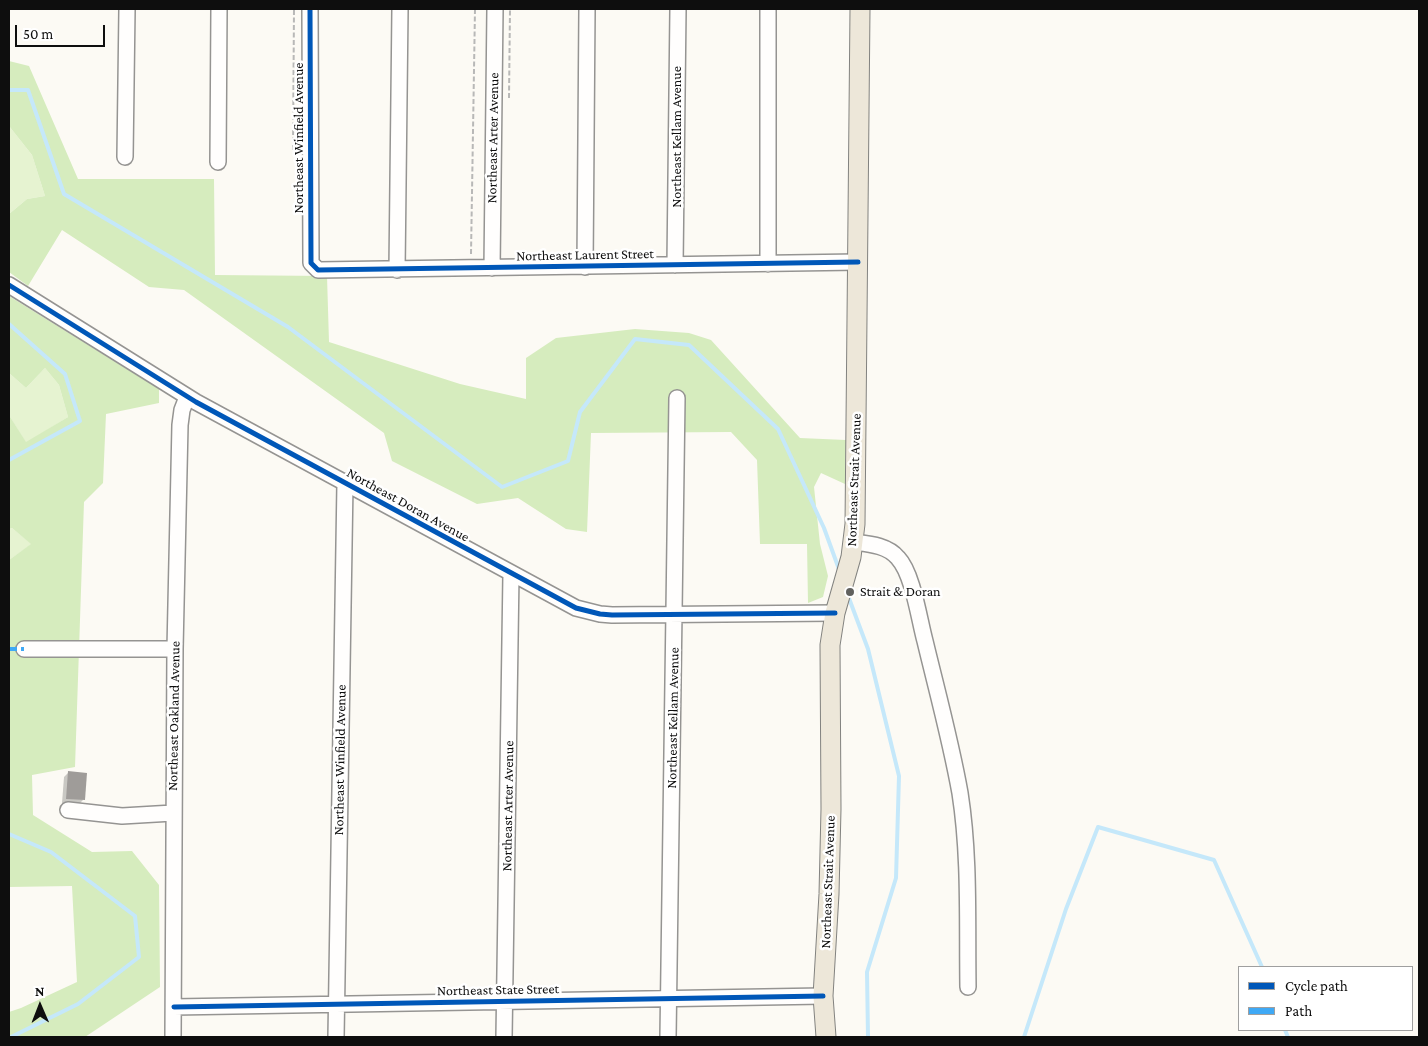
<!DOCTYPE html>
<style>
body{margin:0}
#map{position:relative;width:1428px;height:1046px;overflow:hidden;background:#fcfaf4;font-family:"Crimson Pro",serif}
canvas{display:block}
.frame{position:absolute;inset:0;border:10px solid #0e0e0e;pointer-events:none}
.legend{position:absolute;left:1238px;top:966px;width:175px;height:65px;box-sizing:border-box;background:#fff;border:1px solid #9f9f9f;margin:0;padding:6px 9px;list-style:none;font-size:15px;color:#0e0e0e}
.legend li{display:flex;align-items:center;gap:10px;height:25px}
.legend b{width:25px;border:1px solid #9f9f9f}
.north{position:absolute;left:15px;top:981px;width:50px;height:50px;-webkit-text-stroke:4px #fff;paint-order:stroke;rotate:359deg;font-size:14px;font-weight:700;line-height:20px;text-align:center;color:#0e0e0e}
.north::after{content:'';display:block;margin:auto;width:18px;height:22px;background:#0e0e0e;clip-path:polygon(50% 0,100% 100%,50% 72%,0 100%)}
.scale{position:absolute;left:15px;top:25px;width:90px;height:22px;box-sizing:border-box;border:2px solid #0e0e0e;border-top:0;padding-left:6px;font-size:15px;line-height:18px;white-space:nowrap;color:#0e0e0e;-webkit-text-stroke:4px #fff;paint-order:stroke}
</style>
<div id="map">
<canvas width="1428" height="1046"></canvas>
<div class="frame"></div>
<ul class="legend">
<li><b style="height:6px;background:#0057b8"></b>Cycle path</li>
<li><b style="height:6px;background:#3fa9f5"></b>Path</li>
</ul>
<div class="north">N</div>
<div class="scale">50 m</div>
</div>
<script>
const ctx = document.querySelector('canvas').getContext('2d');
ctx.lineJoin = 'round';
function paint(path, color) { ctx.fillStyle = color; ctx.fill(path, 'evenodd'); }
function stroke(path, color, width, dash) { ctx.strokeStyle = color; ctx.lineWidth = width; ctx.lineCap = dash ? 'butt' : 'round'; ctx.setLineDash(dash || []); ctx.stroke(path); }
function write(font, color, halo, rows, align = 'center') {
  ctx.font = font + ' "Crimson Pro",serif'; ctx.lineWidth = 5; ctx.setLineDash([]); ctx.textBaseline = 'middle'; ctx.strokeStyle = halo; ctx.fillStyle = color; for (const [text, x, y, turn = 0] of rows) {
    ctx.save(); ctx.translate(x, y); ctx.rotate((+turn || 0) * Math.PI / 180); ctx.textAlign = isNaN(turn) ? turn : align; if (halo) ctx.strokeText(text, 0, 0); ctx.fillText(text, 0, 0); ctx.restore();
  }
}
paint(new Path2D(`
 M9 126 32 155 45 196 27 199 9 214Z
 M45 368 59 385 68 417 26 443 9 415V373L26 388Z
 M12 528 32 544 9 560V529Z`), '#e6f3d1');
paint(new Path2D(`
 M9 61 29 66 78 179H214L215 275 327 276 329 342 460 384 526 399V358L556 338 635 329 689 333 711 340 800 438 846 440 845 484 821 473 814 487 820 544 828 576 823 597 808 603 807 544H760L757 460 731 432 591 433 587 532 566 529 518 498 477 504 392 461 384 433 184 290 149 287 62 230 28 286 9 272V214L27 199 45 196 32 155 9 126Z
 M9 296 159 389V403L106 414 103 483 84 502 75 767 32 775 33 815 92 852 132 851 159 885 160 987 85 1037H9V1012L21 1008 77 982 72 886 9 887V560L31 544 12 528 9 529V415L26 442 68 417 59 385 45 368 26 388 9 373Z`), '#d6ecbe');
paint(new Path2D(`
 M68 773 83 800 79 804 62 803 64 777Z`), '#0003');
stroke(new Path2D(`
 M9 90H28L64 194 288 327 502 487 568 461 580 412 635 339 689 345 778 429 824 528 840 572
 M9 324 65 374 80 421 9 460
 M847 593 868 649 899 776 896 878 867 972 868 1037
 M9 834 51 852 135 916 139 957 78 1004 11 1037
 M1285 1030 1288 1037
 M1024 1037 1066 909 1098 827 1214 860 1262 967`), '#c5e8fa', 4);
paint(new Path2D(`
 M68 771 87 773 85 800 66 799Z`), '#9f9c99');
const minor = new Path2D(`
 M310 9 311 263 318 270 858 262
 M768 9V264
 M125 157 127 9
 M218 162 219 9
 M675 265 678 9
 M585 267 587 9
 M492 268 495 9
 M397 270 400 9
 M9 285 196 402 576 608 600 614 612 615 835 613
 M853 542C869 544 887 545 898 558 913 574 919 619 925 641 937 691 951 742 960 793 970 857 967 922 968 987
 M24 649H175
 M68 810 122 816 173 813
 M174 1007 823 996
 M173 1037 175 649 180 425 182 410 187 397
 M336 1037 345 483
 M504 1037 511 574
 M668 1037 677 398`);
const major = new Path2D(`
 M826 1037 823 996 829 894 831 809 830 645 835 613 851 557 855 524 860 9`);
stroke(minor, '#959492', 18);
stroke(major, '#82827f', 21);
stroke(new Path2D(`
 M509 98 510 9
 M293 150 294 9
 M471 254 475 9`), '#b8b8b7', 2, [5, 2.5]);
stroke(minor, '#fffefd', 15);
stroke(major, '#ede7d9', 19);
stroke(new Path2D(`
 M9 649H24`), '#3fa9f5', 4, [8, 4]);
stroke(new Path2D(`
 M310 9 311 263 318 270 858 262
 M9 285 196 402 576 608 600 614 612 615 835 613
 M174 1007 823 996`), '#0057b8', 5);
for (const [x, y, r, color] of [
 [850,592,5,"#61615e"]
]) { const dot = new Path2D(); dot.arc(x, y, r, 0, 2 * Math.PI); ctx.fillStyle = color; ctx.fill(dot); stroke(dot, '#fff', 2); }
write('14px', '#0e0e0e', '#fff', [
 ["Northeast Kellam Avenue",677,137,-90],
 ["Northeast Winfield Avenue",299,138,-90],
 ["Northeast Arter Avenue",493,138,-89],
 ["Northeast Laurent Street",585,255,-1],
 ["Northeast Strait Avenue",854,480,-88],
 ["Northeast Doran Avenue",408,505,29],
 ["Northeast Oakland Avenue",174,716,-89],
 ["Northeast Kellam Avenue",673,718,-89],
 ["Northeast Winfield Avenue",340,760,-89],
 ["Northeast Arter Avenue",508,806,-89],
 ["Northeast Strait Avenue",828,882,-88],
 ["Northeast State Street",498,990,-1]
]);
write('14px', '#0e0e0e', '#fff', [
 ["Strait & Doran",860,592]
], 'left');
</script>
